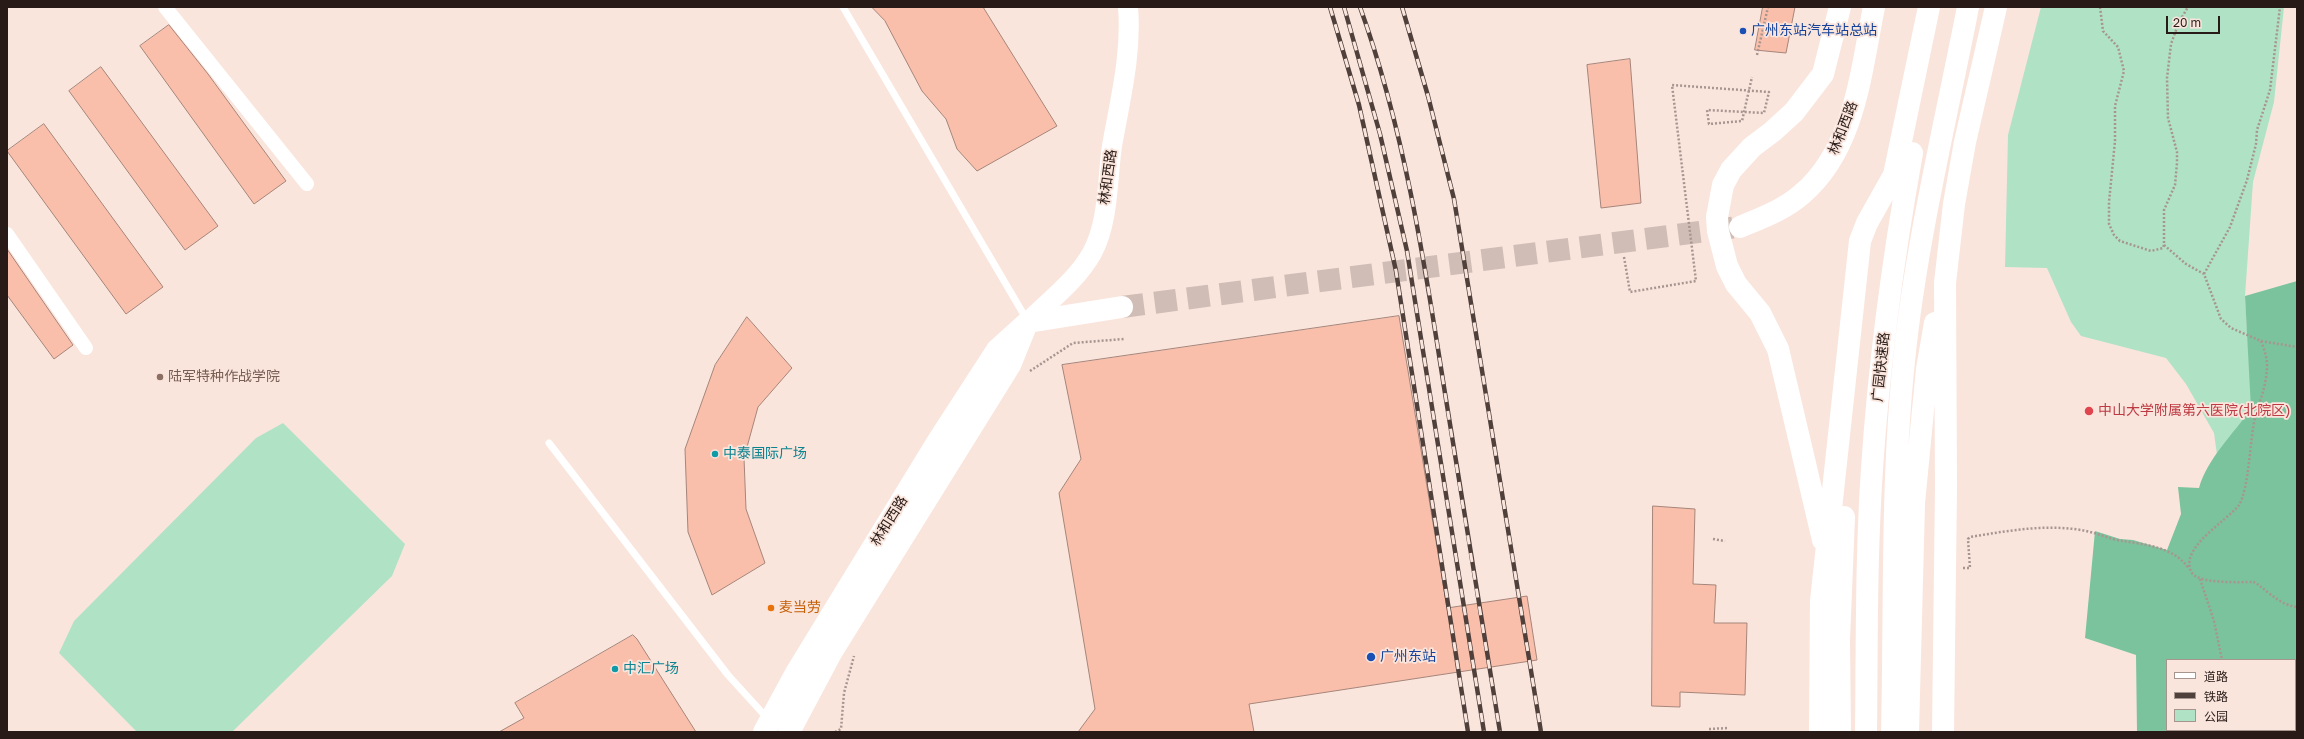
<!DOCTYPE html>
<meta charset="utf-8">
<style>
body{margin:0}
#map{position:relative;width:2304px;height:739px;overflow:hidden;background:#fae5dd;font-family:"Golos Text","Noto Sans SC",sans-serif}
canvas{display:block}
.frame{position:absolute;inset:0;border:8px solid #281b17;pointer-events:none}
.legend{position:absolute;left:2166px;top:659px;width:130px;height:72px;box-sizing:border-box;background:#fae5dd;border:1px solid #a6948e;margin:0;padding:5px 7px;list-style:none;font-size:12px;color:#281b17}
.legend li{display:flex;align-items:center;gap:8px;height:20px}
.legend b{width:20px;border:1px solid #a6948e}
.scale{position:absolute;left:2166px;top:16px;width:54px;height:18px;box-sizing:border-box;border:2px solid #281b17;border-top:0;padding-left:5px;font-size:12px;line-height:14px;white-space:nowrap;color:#281b17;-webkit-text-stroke:3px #fae5dd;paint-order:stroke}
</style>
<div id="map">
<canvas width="2304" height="739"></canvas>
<div class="frame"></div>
<ul class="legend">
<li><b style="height:5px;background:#fff"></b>道路</li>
<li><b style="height:5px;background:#4f403b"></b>铁路</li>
<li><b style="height:11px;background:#b0e2c6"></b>公园</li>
</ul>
<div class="scale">20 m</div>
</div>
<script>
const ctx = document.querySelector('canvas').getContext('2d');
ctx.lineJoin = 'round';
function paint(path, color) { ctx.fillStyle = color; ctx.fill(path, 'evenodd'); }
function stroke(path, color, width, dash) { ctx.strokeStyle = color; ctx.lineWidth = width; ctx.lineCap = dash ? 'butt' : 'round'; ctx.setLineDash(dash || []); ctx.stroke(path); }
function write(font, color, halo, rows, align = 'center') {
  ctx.font = font + ' "Golos Text","Noto Sans SC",sans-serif'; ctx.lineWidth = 3.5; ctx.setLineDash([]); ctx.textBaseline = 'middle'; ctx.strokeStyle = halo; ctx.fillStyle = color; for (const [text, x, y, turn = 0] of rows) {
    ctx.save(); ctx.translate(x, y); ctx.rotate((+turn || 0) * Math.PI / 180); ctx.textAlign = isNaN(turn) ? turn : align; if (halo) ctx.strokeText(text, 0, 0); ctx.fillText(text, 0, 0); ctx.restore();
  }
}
paint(new Path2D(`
 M2041 7H2284L2274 102 2253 182 2245 296 2252 409 2217 455 2214 433 2186 384 2166 358 2081 336 2071 322 2047 268 2005 267 2008 135Z
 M283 423 405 544 392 576 232 732H137L59 653 74 621 256 438Z`), '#b0e2c6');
paint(new Path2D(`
 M2297 281V732H2137L2136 655 2085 638 2095 531 2120 539 2133 540 2167 550 2181 514 2178 487 2199 488C2207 459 2234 433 2251 409L2245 296ZM2167 660H2295V730H2167Z`), '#7bc39d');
const building = new Path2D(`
 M872 7H983L1057 126 977 171 957 149 946 119 922 91 885 21Z
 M1763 7H1795L1786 53 1755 50Z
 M169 25 208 74 286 181 254 204 140 46Z
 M1630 59 1641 203 1601 208 1587 65Z
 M101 67 218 226 185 250 69 91Z
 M44 124 163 287 126 314 7 151Z
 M7 249 73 345 54 359 7 295Z
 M1399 316 1447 608 1527 596 1537 660 1249 704 1254 732H1078L1095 709 1059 493 1081 459 1062 365Z
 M747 317 792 368 758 407 744 458 746 509 765 563 712 595 688 532 685 449 715 365Z
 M1653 506 1695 509 1693 584 1716 585 1714 623H1747L1745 695 1680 692V707L1652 706Z
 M633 635 637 639 696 732H499L524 718 515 703Z`);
paint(building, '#fabfab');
stroke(building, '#a5857a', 1);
stroke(new Path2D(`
 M1122 307 1737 227`), '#d0bdb5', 22, [22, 11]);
stroke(new Path2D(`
 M2100 7 2103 31 2118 47 2124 71 2115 106V141L2109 202V224L2114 235 2120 241 2151 251 2163 248 2164 245V210L2175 185 2177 163V152L2168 118 2167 78 2171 44 2179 22 2188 7
 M1757 55 1768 7
 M2164 245 2186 264 2204 274 2221 319 2231 328 2261 341 2297 347
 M1624 257 1630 292 1696 281 1672 85 1769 92 1764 113 1707 110 1709 124 1742 121 1752 77
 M2204 274 2230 227 2247 180 2256 144 2257 130 2270 90 2280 7
 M2261 341C2264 349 2267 357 2267 365 2267 384 2260 400 2255 418 2250 438 2249 489 2239 505 2228 520 2177 549 2192 573 2199 584 2241 582 2253 582 2260 583 2277 605 2297 607
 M1030 371 1073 343 1124 339
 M1713 539 1725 541
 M1963 568H1970L1968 539 1970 537C2007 531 2043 524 2081 530 2095 532 2109 539 2122 541 2145 544 2176 548 2189 569
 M2200 579 2214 621 2222 660
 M1709 729 1729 728
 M2245 730V731
 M835 732 841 729 844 693 854 656`), '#a7958f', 2.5, [2, 2]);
stroke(new Path2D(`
 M843 7 1027 320
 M549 443 728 675 768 719`), '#fff', 7);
stroke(new Path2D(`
 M165 7 307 184
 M7 234 86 348`), '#fff', 14);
stroke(new Path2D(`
 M1028 322C1050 300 1077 280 1092 253 1109 222 1107 180 1112 146 1120 100 1132 54 1128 7`), '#fff', 20);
stroke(new Path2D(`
 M1740 227C1761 218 1784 210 1802 194 1855 149 1861 71 1874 7
 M1028 322 1122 307
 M764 732 796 673 938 441 997 350 1028 322
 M789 732 831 653 1010 365 1025 328
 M1908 732 1914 503`), '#fff', 22);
stroke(new Path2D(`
 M1914 503 1927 369 1935 323
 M1823 540 1778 349 1760 313 1736 284 1727 266 1718 231 1717 217 1723 185 1731 170 1752 147 1772 132 1794 112 1823 74 1840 7
 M1820 732 1821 601 1860 241 1867 223 1894 175 1929 7
 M1840 732 1839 640 1844 517
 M1866 732C1867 644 1866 556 1872 469 1879 363 1893 258 1912 153
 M1892 732C1895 609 1891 484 1904 361 1916 242 1945 125 1968 7
 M1943 732 1946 487 1945 283 1954 204 1965 142 1996 7`), '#fff', 22);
const rail = new Path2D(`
 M1330 7 1359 105 1396 271 1468 732
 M1344 7 1380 134 1407 251 1484 732
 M1360 7C1404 129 1424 259 1444 387 1462 502 1481 617 1500 732
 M1402 7 1428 96 1454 199 1541 732`);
stroke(rail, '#4f403b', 4.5);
stroke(rail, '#fae5dd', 3, [9]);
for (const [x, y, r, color] of [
 [1743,31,4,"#1a4fb4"],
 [160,377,4,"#8d6e63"],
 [2089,411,5,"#e0444e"],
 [715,454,4,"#0f9aa8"],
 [771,608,4,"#e8710a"],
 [1371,657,5,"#1a4fb4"],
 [615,669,4,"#0f9aa8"]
]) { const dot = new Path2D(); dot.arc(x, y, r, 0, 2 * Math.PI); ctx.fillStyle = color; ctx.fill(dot); stroke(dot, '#fae5dd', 1.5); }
write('14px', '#164399', '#fae5dd', [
 ["广州东站汽车站总站",1751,31],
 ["广州东站",1380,657]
], 'left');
write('14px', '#281b17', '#fae5dd', [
 ["林和西路",1843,128,-69],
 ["林和西路",1108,177,-82],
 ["广园快速路",1881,367,-84],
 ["林和西路",889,521,-58]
]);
write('14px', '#785e54', '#fae5dd', [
 ["陆军特种作战学院",168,377]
], 'left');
write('14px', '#be3a42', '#fae5dd', [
 ["中山大学附属第六医院(北院区)",2098,411]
], 'left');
write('14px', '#0d838f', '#fae5dd', [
 ["中泰国际广场",723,454],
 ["中汇广场",623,669]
], 'left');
write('14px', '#c56008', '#fae5dd', [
 ["麦当劳",779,608]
], 'left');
</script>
